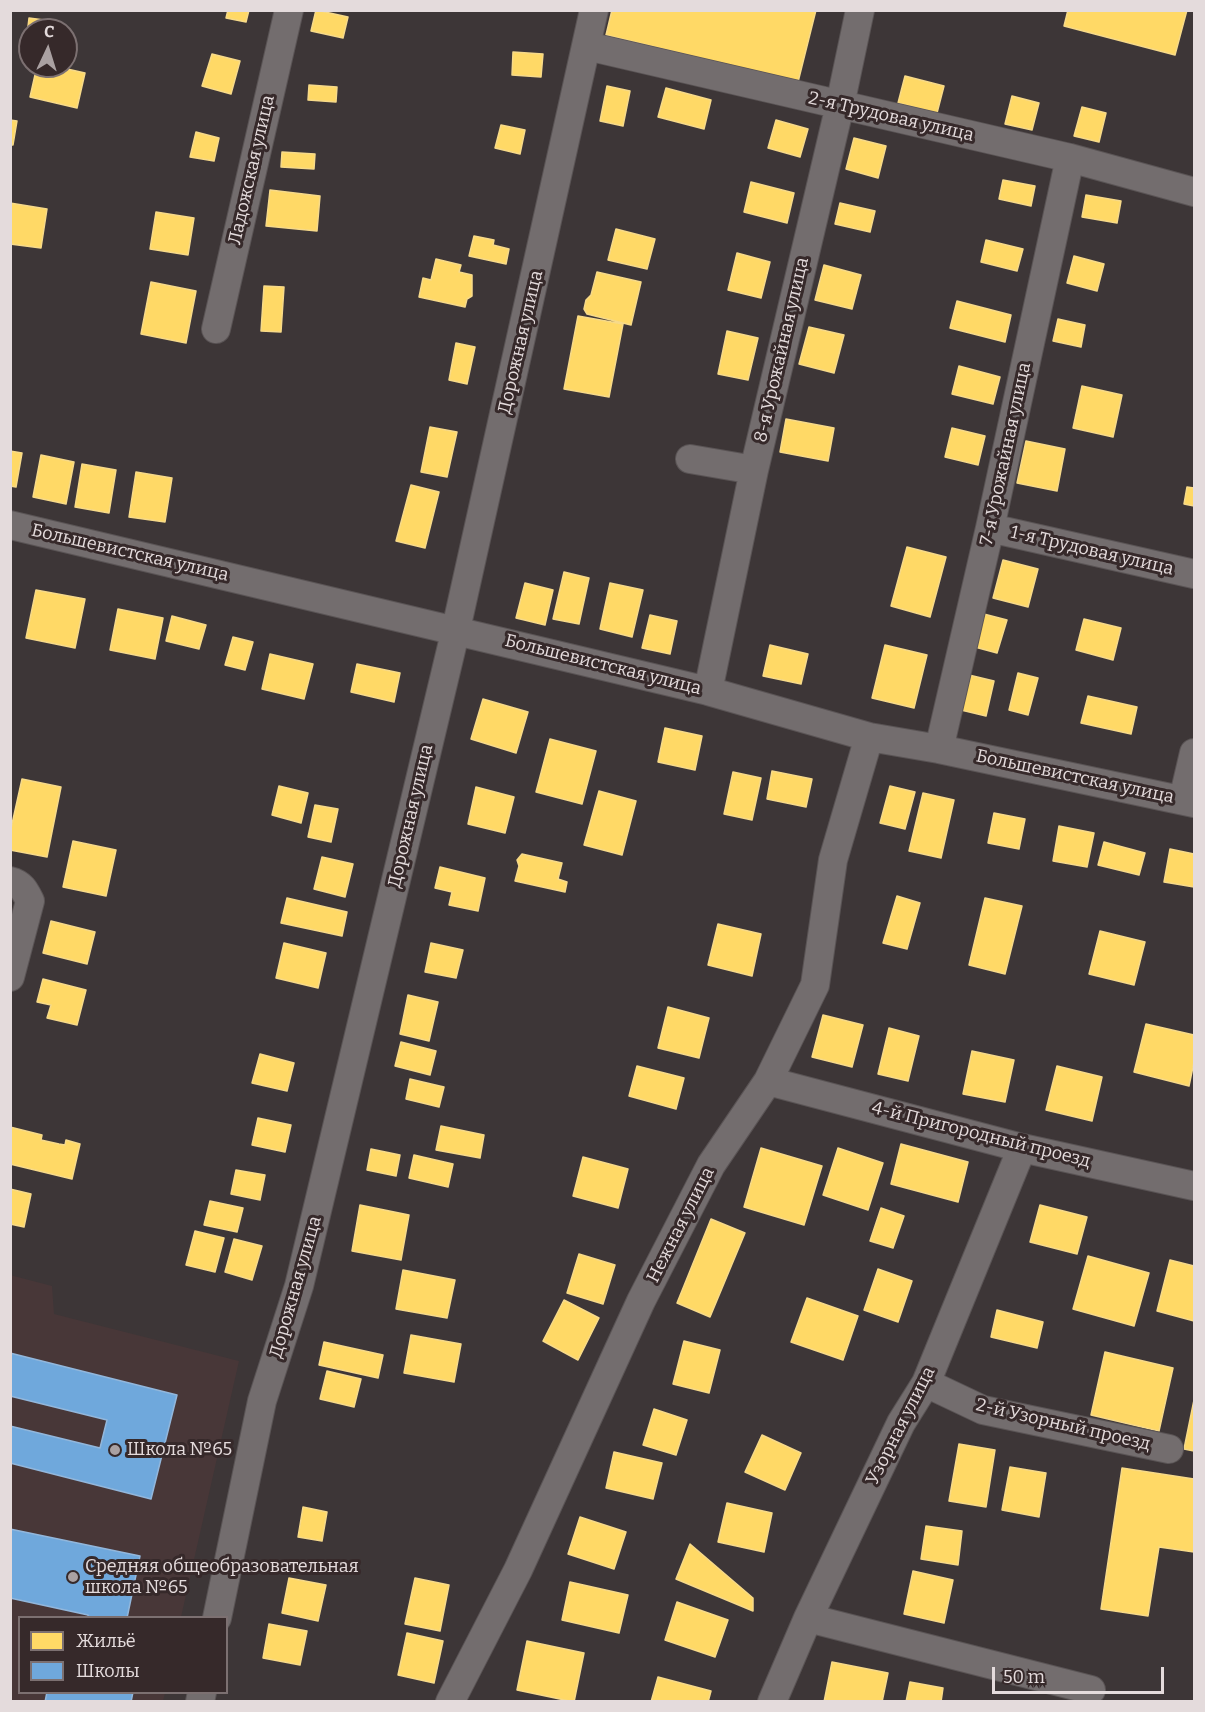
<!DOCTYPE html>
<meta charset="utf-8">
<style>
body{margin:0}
#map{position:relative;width:1205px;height:1712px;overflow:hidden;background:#3d3637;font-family:Bitter,serif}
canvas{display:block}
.frame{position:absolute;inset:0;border:12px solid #e4dbdc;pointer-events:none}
.legend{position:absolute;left:18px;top:1616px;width:210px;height:78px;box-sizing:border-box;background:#36292a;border:2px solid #7c7071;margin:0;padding:8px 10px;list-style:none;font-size:18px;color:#e4dbdc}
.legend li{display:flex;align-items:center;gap:12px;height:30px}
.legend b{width:30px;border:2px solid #7c7071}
.north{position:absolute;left:18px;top:18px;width:60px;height:60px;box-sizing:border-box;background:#36292a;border:2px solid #7c7071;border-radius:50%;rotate:4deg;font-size:16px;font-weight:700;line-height:24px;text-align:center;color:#e4dbdc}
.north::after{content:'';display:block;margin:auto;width:21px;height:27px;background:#aaa1a2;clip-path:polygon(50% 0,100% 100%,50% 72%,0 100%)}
.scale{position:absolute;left:992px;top:1667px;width:172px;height:27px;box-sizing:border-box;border:3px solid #e4dbdc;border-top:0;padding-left:8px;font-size:18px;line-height:21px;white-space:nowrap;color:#e4dbdc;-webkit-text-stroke:4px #36292a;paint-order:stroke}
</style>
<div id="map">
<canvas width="1205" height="1712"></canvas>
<div class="frame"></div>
<ul class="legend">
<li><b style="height:16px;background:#ffd966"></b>Жильё</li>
<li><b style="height:16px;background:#6fa8dc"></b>Школы</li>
</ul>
<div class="north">С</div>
<div class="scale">50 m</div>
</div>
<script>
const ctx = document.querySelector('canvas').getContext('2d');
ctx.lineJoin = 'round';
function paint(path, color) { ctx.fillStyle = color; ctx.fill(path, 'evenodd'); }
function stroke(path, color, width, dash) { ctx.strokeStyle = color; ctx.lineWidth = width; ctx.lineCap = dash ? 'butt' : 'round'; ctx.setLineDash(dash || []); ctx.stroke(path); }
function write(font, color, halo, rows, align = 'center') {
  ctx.font = font + ' Bitter,serif'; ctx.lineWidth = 6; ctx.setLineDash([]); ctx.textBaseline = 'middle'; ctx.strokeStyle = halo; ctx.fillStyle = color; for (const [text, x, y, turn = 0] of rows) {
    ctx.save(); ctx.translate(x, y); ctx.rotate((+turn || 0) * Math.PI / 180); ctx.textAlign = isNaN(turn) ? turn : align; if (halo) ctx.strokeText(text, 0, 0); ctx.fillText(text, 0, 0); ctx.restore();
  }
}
paint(new Path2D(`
 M10 1275 52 1286 54 1314 239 1361 181 1617 20 1618V1692L165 1693 163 1701H11Z`), '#483738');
const homes = new Path2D(`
 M228 10H249L246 22 226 18Z
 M316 10 348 17 343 38 311 31Z
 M612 10H816L798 82 606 35Z
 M1068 10H1187L1175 55 1064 26Z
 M29 18 52 21 50 30H30V43H26Z
 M513 52 543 54 541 77 512 75Z
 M212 54 240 61 231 94 202 86Z
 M37 66H54L85 73 77 108 30 97Z
 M905 76 944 86 937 113 898 103Z
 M309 85 337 87 336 102 308 100Z
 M607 86 630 91 623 126 600 121Z
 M666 88 711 100 704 129 658 117Z
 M1012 96 1039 103 1032 130 1005 124Z
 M1082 107 1106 113 1099 142 1074 136Z
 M10 120 17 121 13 145H10Z
 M776 120 808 129 800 157 768 148Z
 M501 125 525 130 520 154 495 148Z
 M196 132 219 138 214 161 190 157Z
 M854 138 886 146 878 178 846 169Z
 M282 152 315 154 314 169 281 167Z
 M1003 180 1035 186 1031 206 999 199Z
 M751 182 794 193 787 223 744 212Z
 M270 190 320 196 317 231 266 226Z
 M1086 195 1121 201 1117 223 1082 217Z
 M10 203 47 209 41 248 10 244Z
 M840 203 875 211 870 232 835 224Z
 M156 212 194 218 188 255 150 249Z
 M616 229 655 239 647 269 608 260Z
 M474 236 494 240 493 245 509 249 506 264 469 256Z
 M986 240 1023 249 1017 271 981 262Z
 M737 253 770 262 761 298 728 290Z
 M1074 256 1104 264 1097 291 1067 283Z
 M436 259 461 265 459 272 472 275V296L467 299 465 307 419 297 423 278 431 280Z
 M824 265 861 275 852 309 815 300Z
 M597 272 641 282 631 325 587 314 584 309 586 300 591 295Z
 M151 282 196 291 186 343 141 334Z
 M264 286 284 287 281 332 261 331Z
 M957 301 1011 315 1005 342 950 328Z
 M578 316 623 324 609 397 564 389Z
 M1058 319 1085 325 1081 347 1053 341Z
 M809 327 844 335 834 373 799 364Z
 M727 331 758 338 748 380 718 374Z
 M456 343 475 347 467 384 449 380Z
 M959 366 1000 377 993 404 952 394Z
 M1082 386 1122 395 1113 437 1073 428Z
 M786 419 834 428 828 461 780 452Z
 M430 427 457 432 447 477 421 472Z
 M952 428 985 436 978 465 945 457Z
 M1026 441 1065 449 1057 491 1017 483Z
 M10 451 22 453 16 487 10 486Z
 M41 455 74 462 66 504 33 497Z
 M82 464 116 470 109 513 75 507Z
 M136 472 172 478 165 522 129 517Z
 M411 485 439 492 425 548 396 541Z
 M1187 487 1194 488V506L1184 504Z
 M907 547 946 557 930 617 891 606Z
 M1003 560 1038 569 1028 607 993 598Z
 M564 572 589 578 579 624 553 619Z
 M525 583 553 590 545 625 516 618Z
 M610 583 643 590 632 637 600 629Z
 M36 590 85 599 75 648 26 638Z
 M118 609 163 618 155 659 110 650Z
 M980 613 1007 620 997 653 971 646Z
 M650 615 677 621 670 654 642 648Z
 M172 616 206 625 199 649 166 641Z
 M1084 619 1121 628 1113 660 1076 650Z
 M233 637 253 642 245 670 225 665Z
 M770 645 808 654 801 684 763 676Z
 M885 645 927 655 914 708 872 698Z
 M270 654 313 664 304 699 262 689Z
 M357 664 400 673 394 702 351 692Z
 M1018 673 1038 678 1028 715 1009 710Z
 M969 675 994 681 986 716 961 710Z
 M1088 696 1137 707 1131 734 1081 723Z
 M483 699 528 712 516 753 471 739Z
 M665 728 702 736 695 770 658 762Z
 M550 739 596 751 582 804 536 792Z
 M772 771 812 779 806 807 767 799Z
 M733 772 761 778 752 820 724 814Z
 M22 779 61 787 47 857 10 850V833Z
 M279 786 308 793 301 823 272 815Z
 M890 786 915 792 905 829 880 823Z
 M476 787 514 797 505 833 468 824Z
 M599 791 636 801 622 855 584 845Z
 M923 793 954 800 941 858 909 851Z
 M315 805 338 809 331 842 308 837Z
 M994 813 1025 819 1019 849 988 843Z
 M1059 826 1094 833 1087 867 1053 861Z
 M73 841 116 850 106 896 63 887Z
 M1104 842 1145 853 1139 875 1098 865Z
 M1170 849 1194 854V887L1164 882Z
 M522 854 562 863 558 879 567 882 565 892 515 881 519 866 517 860Z
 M322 857 353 864 345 897 314 889Z
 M440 867 485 878 478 911 449 905 452 892 435 888Z
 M897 896 920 903 907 949 883 943Z
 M287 898 347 912 342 936 281 923Z
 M985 898 1022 906 1005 974 969 965Z
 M51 921 95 932 87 964 43 953Z
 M718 924 761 934 752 976 708 965Z
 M1100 931 1145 942 1134 985 1089 974Z
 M284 943 326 953 318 988 276 978Z
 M431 943 463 950 456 978 425 972Z
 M43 979 86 990 77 1025 47 1018 51 1005 37 1002Z
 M408 995 438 1002 429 1041 400 1034Z
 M668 1007 709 1018 699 1058 658 1048Z
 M823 1015 863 1025 852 1067 812 1057Z
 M1146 1024 1194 1035V1062L1189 1086 1134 1072Z
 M889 1028 919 1036 908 1081 878 1074Z
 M401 1042 436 1051 430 1075 395 1066Z
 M972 1051 1014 1060 1005 1102 963 1094Z
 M260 1054 294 1063 287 1091 252 1083Z
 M637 1066 684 1078 676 1109 629 1096Z
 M1057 1066 1102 1077 1092 1121 1046 1110Z
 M410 1079 444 1087 439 1107 406 1099Z
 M258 1118 291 1125 285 1152 252 1145Z
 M441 1126 484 1135 480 1158 436 1150Z
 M10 1127 42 1135 41 1140 59 1144 65 1145 66 1140 80 1144 72 1179 10 1164Z
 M901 1144 968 1162 958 1202 891 1184Z
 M761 1148 822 1166 804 1225 744 1207Z
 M838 1148 883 1163 868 1210 823 1195Z
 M371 1149 400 1155 396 1176 367 1170Z
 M414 1155 453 1164 448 1187 409 1178Z
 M583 1157 628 1169 618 1208 573 1196Z
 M236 1170 265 1175 260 1200 231 1194Z
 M10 1189 31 1194 24 1227 10 1224Z
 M210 1201 243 1208 237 1232 204 1225Z
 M360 1205 409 1215 401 1260 352 1251Z
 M1040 1205 1087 1217 1077 1254 1030 1242Z
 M881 1208 904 1216 893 1248 870 1241Z
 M711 1219 745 1233 710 1317 677 1303Z
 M195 1231 224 1238 215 1272 186 1265Z
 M234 1239 262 1246 252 1280 225 1272Z
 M579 1254 615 1265 603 1304 567 1293Z
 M1088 1256 1149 1273 1134 1326 1073 1309Z
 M1170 1260 1194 1266V1321L1157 1311Z
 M878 1269 912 1281 898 1322 864 1310Z
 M403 1270 455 1280 447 1318 396 1309Z
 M807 1298 858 1316 843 1360 791 1342Z
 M564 1300 599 1318 578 1360 543 1341Z
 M997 1310 1043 1322 1037 1348 991 1337Z
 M411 1335 461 1344 454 1382 404 1373Z
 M684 1341 720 1350 709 1393 673 1384Z
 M324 1342 383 1355 378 1378 319 1365Z
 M1105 1352 1173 1368 1159 1431 1091 1415Z
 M327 1371 361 1379 354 1407 320 1399Z
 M1194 1400V1451L1184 1449Z
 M654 1409 687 1420 676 1455 643 1445Z
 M762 1435 801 1453 785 1490 745 1472Z
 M959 1444 995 1450 986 1507 949 1501Z
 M614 1452 662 1463 653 1499 606 1488Z
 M1010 1467 1046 1473 1039 1517 1002 1510Z
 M1122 1468 1194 1479V1552L1159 1547 1148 1616 1101 1609Z
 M727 1503 772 1513 764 1552 718 1542Z
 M303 1507 327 1512 322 1541 298 1537Z
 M580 1517 626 1532 614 1569 568 1554Z
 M926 1526 962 1531 958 1565 921 1559Z
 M690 1544 753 1598V1611L676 1579Z
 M913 1571 953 1580 944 1623 904 1614Z
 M289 1578 326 1585 318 1621 282 1613Z
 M415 1578 449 1585 440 1631 405 1624Z
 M570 1582 628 1595 619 1633 562 1620Z
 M677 1602 728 1620 715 1657 665 1640Z
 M269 1624 307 1631 300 1665 263 1658Z
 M407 1633 443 1641 434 1683 398 1675Z
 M527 1641 584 1653 574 1702 517 1690Z
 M832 1662 888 1673 882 1702H824Z
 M658 1677 711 1691 708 1702H651Z
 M910 1682 943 1688 941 1702H906Z`);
paint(homes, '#ffd966');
stroke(homes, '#f7da89', 1.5);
const schools = new Path2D(`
 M10 1353 177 1395 151 1499 10 1463V1426L100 1448 107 1420 10 1396Z
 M10 1529 140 1556 127 1618H88V1615L10 1598Z
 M47 1692H133L131 1702H45Z`);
paint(schools, '#6fa8dc');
stroke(schools, '#92b7dc', 1.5);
const minor = new Path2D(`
 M587 46 1070 158 1194 192
 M216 329 289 10
 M690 459 754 470
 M10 525 708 691 869 737 939 749 1194 803
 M990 528 1194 574
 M708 691 754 470 840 105 860 10
 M939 749 990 528 1070 158
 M1183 800 1194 753
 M10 881C22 884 25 891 30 901L10 977
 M768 1081 1022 1148 1194 1186
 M926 1383 983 1410 1169 1449
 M217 1618 262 1401 299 1286 456 629 594 10
 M808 1618 1091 1690
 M200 1702 202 1692
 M450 1702 518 1570 641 1301 711 1165 768 1081 815 985 833 860 869 737
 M772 1702 808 1618 901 1423 926 1383 1022 1148`);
stroke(minor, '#5a5455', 30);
stroke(minor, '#736d6e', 28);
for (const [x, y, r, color] of [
 [115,1450,6,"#aaa1a2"],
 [73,1577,6,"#aaa1a2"]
]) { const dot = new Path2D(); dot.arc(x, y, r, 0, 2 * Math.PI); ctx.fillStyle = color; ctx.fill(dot); stroke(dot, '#36292a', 2); }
write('18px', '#e4dbdc', '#36292a', [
 ["2-я Трудовая улица",891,117,13],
 ["Ладожская улица",252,170,-77],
 ["Дорожная улица",521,342,-77],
 ["8-я Урожайная улица",782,350,-77],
 ["7-я Урожайная улица",1006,454,-78],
 ["1-я Трудовая улица",1092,551,13],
 ["Большевистская улица",130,553,13],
 ["Большевистская улица",603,665,14],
 ["Большевистская улица",1075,777,12],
 ["Дорожная улица",411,816,-77],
 ["4-й Пригородный проезд",981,1135,14],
 ["Нежная улица",681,1225,-63],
 ["Дорожная улица",296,1287,-74],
 ["2-й Узорный проезд",1063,1425,13],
 ["Узорная улица",901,1426,-63]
]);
write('18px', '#e4dbdc', '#36292a', [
 ["Школа №65",127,1450],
 ["Средняя общеобразовательная",85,1567],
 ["школа №65",85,1588]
], 'left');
</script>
